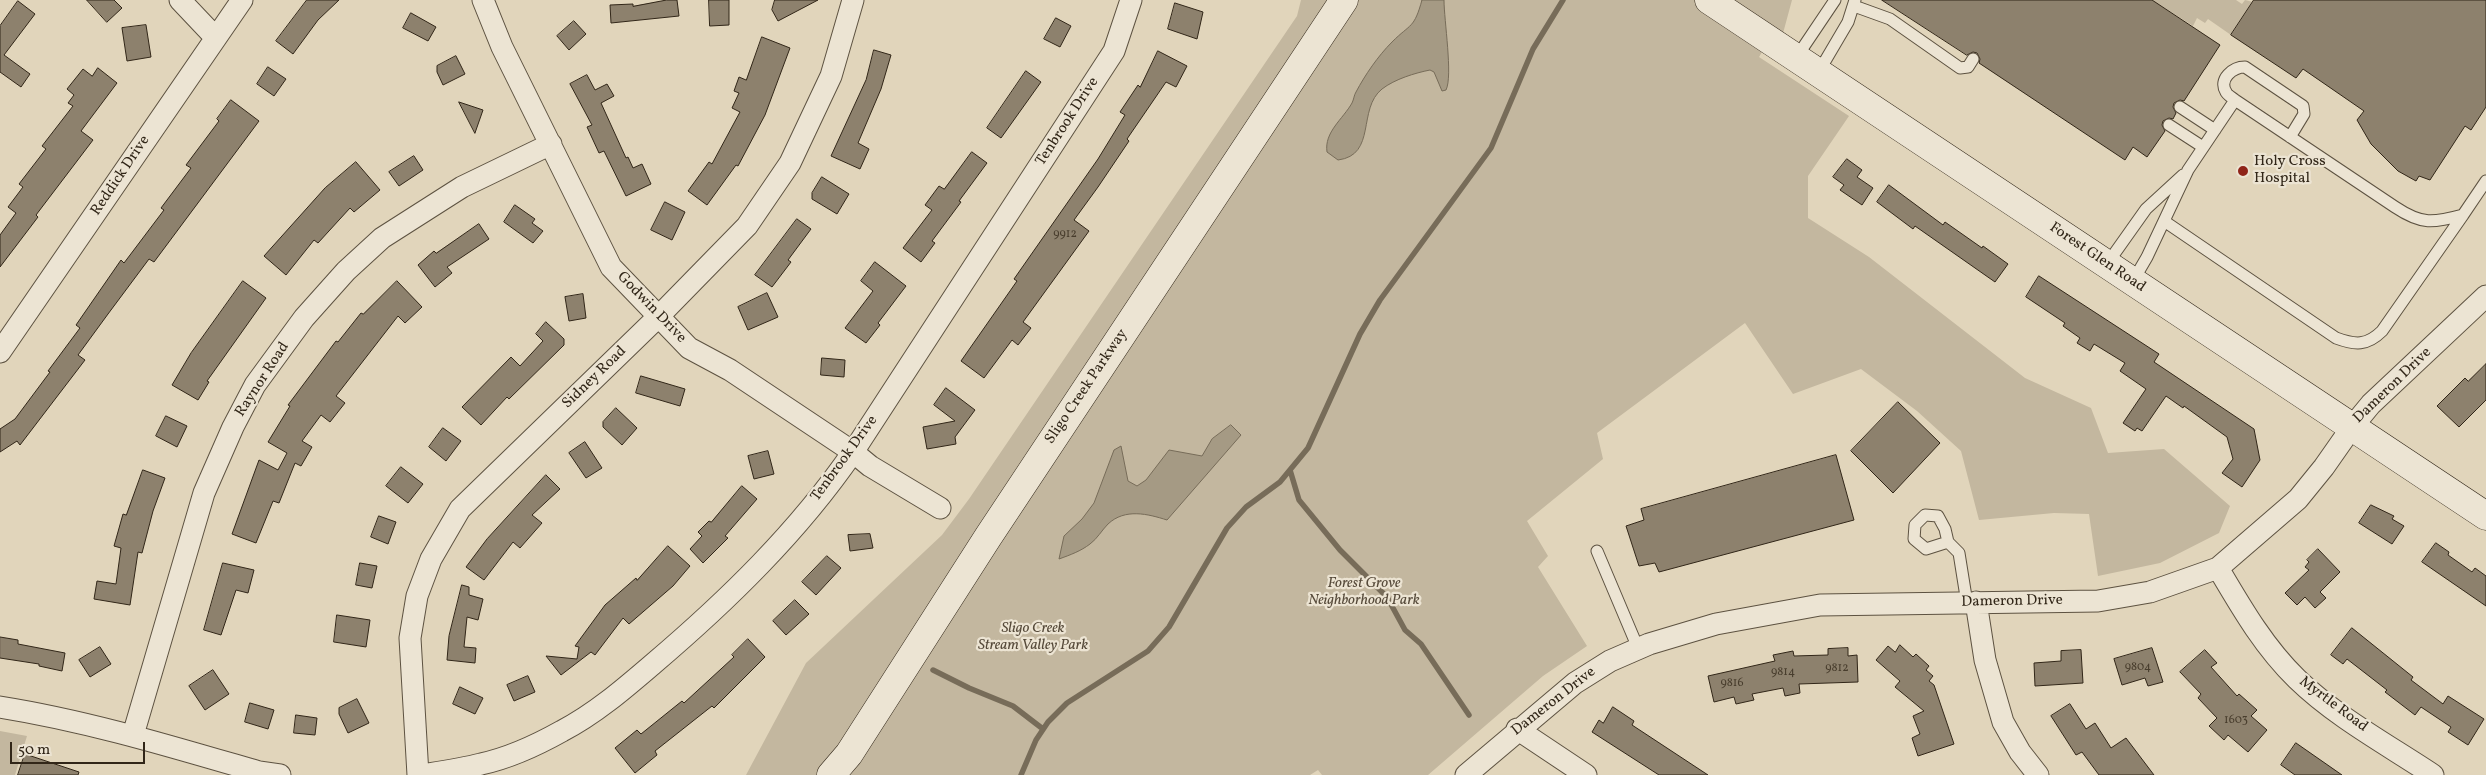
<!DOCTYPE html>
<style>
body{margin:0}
#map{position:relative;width:2486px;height:775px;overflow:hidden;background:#e1d5bb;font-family:Vollkorn,serif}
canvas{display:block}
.scale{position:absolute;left:10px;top:742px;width:135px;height:22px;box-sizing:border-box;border:2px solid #312618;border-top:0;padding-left:6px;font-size:15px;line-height:18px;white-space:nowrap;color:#312618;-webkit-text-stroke:4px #ece4d3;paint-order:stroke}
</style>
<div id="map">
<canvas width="2486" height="775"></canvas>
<div class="scale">50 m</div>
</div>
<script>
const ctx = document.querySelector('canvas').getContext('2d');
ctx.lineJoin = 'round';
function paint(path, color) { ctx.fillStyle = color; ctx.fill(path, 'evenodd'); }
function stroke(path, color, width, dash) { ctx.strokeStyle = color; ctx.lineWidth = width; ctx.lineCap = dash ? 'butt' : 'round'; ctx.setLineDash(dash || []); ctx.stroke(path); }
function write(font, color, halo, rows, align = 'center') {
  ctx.font = font + ' Vollkorn,serif'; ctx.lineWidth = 4.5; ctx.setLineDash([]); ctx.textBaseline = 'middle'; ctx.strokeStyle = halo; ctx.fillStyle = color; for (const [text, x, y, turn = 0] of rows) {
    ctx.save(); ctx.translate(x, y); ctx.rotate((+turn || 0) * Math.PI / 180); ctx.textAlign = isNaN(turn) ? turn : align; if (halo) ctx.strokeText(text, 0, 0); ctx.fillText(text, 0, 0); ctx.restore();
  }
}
paint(new Path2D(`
 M1301 0H1792L1782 37 1774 32 1759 57 1849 116 1808 176V218L1869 257 2025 378 2091 408 2108 453 2164 449 2230 506 2219 533 2160 563 2098 576 2089 514 2054 513 1979 520 1961 451 1917 411 1861 369 1793 394 1745 323 1597 433 1603 459 1527 521 1548 556 1538 567 1587 646 1543 676 1428 775H1322L1318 770 1310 775H746L806 663 942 535 969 499 1297 16Z
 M2152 0H2236L2242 4 2245 0 2253 2 2231 35 2208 19 2205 23 2197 18 2193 26Z
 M0 731 27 736 15 775H0Z`), '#c3b79f');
const water = new Path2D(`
 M1422 0H1444C1444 20 1453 76 1446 90L1442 91 1434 72 1430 70C1415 73 1395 79 1382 89 1357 109 1377 155 1338 160L1327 152C1324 132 1343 119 1352 103 1354 99 1354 95 1356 92 1365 75 1378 56 1392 42 1411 23 1414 29 1422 0Z
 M1231 425 1241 435 1167 520C1148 514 1125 508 1108 524 1102 530 1097 539 1090 544 1081 551 1070 555 1059 559L1064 536 1082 519 1094 503 1114 450 1121 446 1128 481 1137 486 1146 480 1169 450 1202 456 1212 439Z`);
paint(water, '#a59a84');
stroke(water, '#776c59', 1);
stroke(new Path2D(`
 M1290 470 1299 500 1340 550 1387 597 1405 630 1421 644 1469 715
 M933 670 969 688 1013 706 1043 729
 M1021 775 1036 740 1048 722 1067 703 1148 651 1169 627 1227 528 1246 507 1280 482 1308 448 1360 334 1380 300 1491 148 1533 49 1563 0`), '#776c59', 5.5);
const building = new Path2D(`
 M87 0H114L122 8 107 22Z
 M307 0H339L318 20 293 54 276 41Z
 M667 0H677L679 16 611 23 610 5 633 4V6Z
 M709 0H729V25L710 26Z
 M775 0H818L778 21 772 10Z
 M1882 0H2152L2220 45 2184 101 2180 100 2174 103 2173 107 2176 113 2173 119 2169 118 2163 121 2162 125 2165 131 2147 157 2133 147 2125 160 1979 63 1980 59 1977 53 1973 52 1967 55Z
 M2254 0H2486V107L2471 130 2465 126 2430 180 2419 176 2416 181 2398 171 2371 144 2357 120 2364 111 2303 69 2296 78 2231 35Z
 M18 1 35 14 4 55 30 74 21 87 0 72V26Z
 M1175 3 1203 12 1197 39 1168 29Z
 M411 13 436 27 428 41 403 28Z
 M1056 18 1071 26 1060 47 1044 39Z
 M574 21 586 34 569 50 557 36Z
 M146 25 151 57 127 61 122 28Z
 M762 37 790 48 765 115 738 166 736 165 707 205 688 191 709 162 712 164 740 112 732 108 739 93 734 91 739 77 746 80Z
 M874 50 891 55 881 89 858 143 869 149 860 169 831 156 866 80Z
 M1158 51 1187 66 1176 87 1166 82 1127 139 1129 141 1098 187 1074 220 1089 231 1023 322 1031 328 1018 345 1012 340 984 378 961 361 1017 281 1014 279 1098 159 1125 115 1120 112 1138 85 1140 87Z
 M456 56 465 74 443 85 437 72V66Z
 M268 67 286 79 274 96 257 84Z
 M98 68 117 83 81 131 93 140 36 215 38 217 0 267V235L16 213 8 207 23 187 19 184 46 149 42 146 73 106 68 103 74 95 67 89 83 69 92 76Z
 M1026 71 1041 82 1001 138 987 128Z
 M587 75 595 90 607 84 614 96 601 103 626 158 628 157 633 168 642 164 651 184 626 196 604 151 599 153 587 127 592 125 570 84Z
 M231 100 259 121 154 262 149 259 108 314 78 355 85 360 20 445 17 441 0 452V429L15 419 50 372 48 371 80 328 76 325 121 260 124 263 164 210 161 208 191 168 186 165 219 121 217 119Z
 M459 102 483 110 475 133Z
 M972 152 987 163 959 201 961 202 932 241 935 243 921 262 903 248 932 210 925 205 939 186 944 189Z
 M414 156 423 170 399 186 389 172Z
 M1847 159 1862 170 1857 177 1873 188 1862 205 1840 190 1844 185 1833 177Z
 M356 162 380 190 354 212 350 208 318 243 314 240 286 275 264 256 325 188Z
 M822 177 849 194 837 214 812 199V193Z
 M1889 185 1943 225 1945 222 1982 248 1983 246 2008 264 1995 282 1915 226 1913 229 1877 202Z
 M665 202 685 212 672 240 651 230Z
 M515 205 535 219 532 223 543 231 533 243 504 222Z
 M797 219 811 229 788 260 791 262 772 287 755 275Z
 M479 224 489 239 447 267 452 273 435 287 418 265 434 251 436 253Z
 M875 262 906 286 878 323 880 325 866 343 845 328 873 291 861 281Z
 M2039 276 2159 354 2154 362 2254 429 2260 460 2242 487 2222 473 2233 459 2227 437 2184 406 2183 408 2166 396 2142 431 2137 428 2135 431 2123 423 2146 389 2120 371 2125 363 2094 344 2090 351 2077 343 2080 338 2063 326 2065 323 2026 297Z
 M243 281 266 298 207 381 209 382 198 400 172 385 191 353Z
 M397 281 422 307 405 323 398 316 336 396 345 403 330 422 321 415 302 441 312 447 301 466 295 463 279 503 273 501 256 543 232 534 259 460 278 470 287 453 268 442 290 406 288 405 336 341 338 342 361 313 363 314Z
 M767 293 778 317 748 330 738 307Z
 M583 294 586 318 569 321 565 297Z
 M546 322 564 339V345L509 399 507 397 481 425 462 407 511 357 520 366 543 341 536 334Z
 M822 358 845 360 844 377 821 375Z
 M2486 364V400L2459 427 2437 406 2465 378 2468 381Z
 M641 376 685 389 680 406 636 393Z
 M946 388 975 410 955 437 956 444 927 449 923 427 955 421 934 405Z
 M1898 402 1940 443 1893 493 1851 451Z
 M616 408 637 428 622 445 603 427V422Z
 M166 416 187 426 177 447 156 436Z
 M443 428 461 441 446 461 429 447Z
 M585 442 602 468 586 478 569 453Z
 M768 451 774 474 754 479 748 456Z
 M1836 455 1854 520 1659 572 1655 563 1639 566 1626 526 1644 520 1641 509Z
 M401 467 423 484 408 503 386 486Z
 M143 470 165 478 153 511 142 553 138 552 130 605 94 599 97 581 116 584 121 548 114 546 123 514 126 515Z
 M546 475 560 489 532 515 542 523 520 548 513 542 484 580 466 567 487 539Z
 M742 486 757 499 725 536 728 538 703 563 690 549 702 536 698 532 709 521 711 522Z
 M2371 505 2394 516 2392 519 2404 526 2392 544 2359 523Z
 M379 516 396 522 388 544 371 537Z
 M870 534 873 548 850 551 848 535Z
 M2436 543 2449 552 2448 555 2472 572 2475 568 2486 576V606L2422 562Z
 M668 546 690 566 673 586 629 624 623 618 595 655 591 652 561 675 546 656 577 659 579 647 575 646 605 605 636 578 637 580Z
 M2318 549 2340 572 2320 592 2326 598 2315 608 2305 597 2297 605 2285 593 2309 570 2305 567 2309 562 2307 560Z
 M827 556 841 568 816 595 802 582Z
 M223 563 254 570 248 593 236 590 221 635 204 630Z
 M360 563 377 566 372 588 356 585Z
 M462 585 469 587V595L483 599 478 620 467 617 464 647 476 648 475 663 447 660 449 636Z
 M795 600 809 614 786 635 773 621Z
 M337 615 370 620 366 647 334 642Z
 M2352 628 2413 677 2411 680 2443 704 2448 696 2484 719 2468 745 2448 732 2451 727 2421 707 2415 715 2385 692 2387 690 2347 659 2343 664 2331 655Z
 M0 637 18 640V644L65 653 62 671 39 666V664L0 658Z
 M748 639 765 657 714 708 712 706 655 751 657 755 635 773 615 748 637 730 641 734 682 701 684 703 734 657 732 655Z
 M1900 645 1913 657 1916 654 1929 666 1926 670 1933 676 1929 681 1934 685 1954 744 1918 756 1912 738 1920 734 1913 716 1924 711 1895 687 1900 681 1876 660 1888 646 1895 652Z
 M100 647 111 664 90 677 79 660Z
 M1848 648V656L1857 655 1858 682 1799 684 1800 693 1785 696 1783 688 1752 694 1754 700 1736 704 1734 697 1714 702 1708 676 1775 661 1773 655 1793 651 1794 656 1828 655V649Z
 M2152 648 2163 682 2148 686 2145 678 2122 685 2114 659Z
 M2081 650 2083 683 2035 686 2034 663 2061 661V651Z
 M2205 650 2217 663 2211 667 2237 696 2239 694 2257 710 2251 716 2267 730 2248 752 2228 735 2224 740 2209 726 2217 718 2198 698 2201 694 2180 672Z
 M213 670 229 694 205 710 189 686Z
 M528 676 535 692 514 701 507 685Z
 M460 687 483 698 475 714 453 704Z
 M357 699 369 723 348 733 339 714V708Z
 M250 703 274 710 268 729 245 722Z
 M2070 704 2086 729 2095 723 2111 748 2126 738 2154 775H2099L2082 752 2076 755 2051 716Z
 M1613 707 1634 721 1632 725 1708 775H1659L1592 732 1599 720 1603 723Z
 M296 715 317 718 315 735 294 733Z
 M2296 743 2342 775H2295L2281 765Z
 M25 754 79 772 78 775H18Z`);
paint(building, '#8d816d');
stroke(building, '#312618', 1);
const lane = new Path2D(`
 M1854 6 1890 19 1960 68 1968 67 1973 59
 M1796 58 1835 0
 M1818 73 1848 22 1855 0
 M2180 107 2215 130
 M2169 125 2203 147
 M2290 137 2304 114 2303 106 2245 67C2233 67 2218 79 2226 92 2227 95 2233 98 2235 100L2395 207C2422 225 2433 223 2463 215L2486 181
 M2164 221 2336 338C2355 345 2367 346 2382 331L2463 215
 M2107 264 2146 209 2183 175
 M2133 281 2147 257 2188 170 2235 100
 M1948 542 1926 549 1914 539 1915 525 1925 515 1938 516 1945 529 1948 542 1959 553 1967 603
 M1597 551 1638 648`);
const street = new Path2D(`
 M180 0 215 37
 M483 0 502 47 611 267 689 348 730 370 853 452 870 466 940 508
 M0 352 242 0
 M2218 568C2241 607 2264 647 2297 679 2336 717 2388 745 2433 775
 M1976 602 1985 660 2003 722 2020 752 2038 775
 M0 707C88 721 173 747 259 772L280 775
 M1517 729 1586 775
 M133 735 204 493 233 427 255 385 304 318 346 271 382 238 462 187 551 144
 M418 775 410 638 417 596 431 559 460 509 658 317 747 226 790 163 831 76 853 0
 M422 775C441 772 462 769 481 764 509 758 537 745 562 731 595 714 625 688 653 664 727 601 798 532 853 452L1114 51 1131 0
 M1466 775 1575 683 1610 661 1649 644 1716 624 1820 605 2098 601 2150 592 2218 568 2298 499 2324 467 2352 427 2371 404 2486 296`);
const secondary = new Path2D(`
 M1709 0 2486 516
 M831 775 849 754 988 537 1344 0`);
stroke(lane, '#5d5241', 13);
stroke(street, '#5d5241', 23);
stroke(secondary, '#312618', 29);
stroke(lane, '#ece4d3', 11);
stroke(street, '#ece4d3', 21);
stroke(secondary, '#ece4d3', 28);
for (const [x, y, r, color] of [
 [2243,171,6,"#8f2418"]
]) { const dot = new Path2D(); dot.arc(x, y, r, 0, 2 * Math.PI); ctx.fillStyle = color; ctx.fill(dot); stroke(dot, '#ece4d3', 2); }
write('12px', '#483d2d', null, [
 ["9912",1065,235],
 ["9804",2138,668],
 ["9812",1837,669],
 ["9814",1783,673],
 ["9816",1732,684],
 ["1603",2236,721]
]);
write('15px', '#312618', '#ece4d3', [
 ["Tenbrook Drive",1068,122,-57],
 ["Reddick Drive",121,176,-56],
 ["Forest Glen Road",2097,258,34],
 ["Godwin Drive",651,308,46],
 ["Sidney Road",595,378,-44],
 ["Raynor Road",263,380,-57],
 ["Dameron Drive",2393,386,-44],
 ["Sligo Creek Parkway",1087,387,-56],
 ["Tenbrook Drive",845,459,-54],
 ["Dameron Drive",2012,602,-1],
 ["Dameron Drive",1554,702,-38],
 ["Myrtle Road",2333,705,37]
]);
write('15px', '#312618', '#ece4d3', [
 ["Holy Cross",2254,162],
 ["Hospital",2254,179]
], 'left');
write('italic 15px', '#564a3a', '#ece4d3', [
 ["Forest Grove",1364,584],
 ["Neighborhood Park",1364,601],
 ["Sligo Creek",1033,629],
 ["Stream Valley Park",1033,646]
]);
</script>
